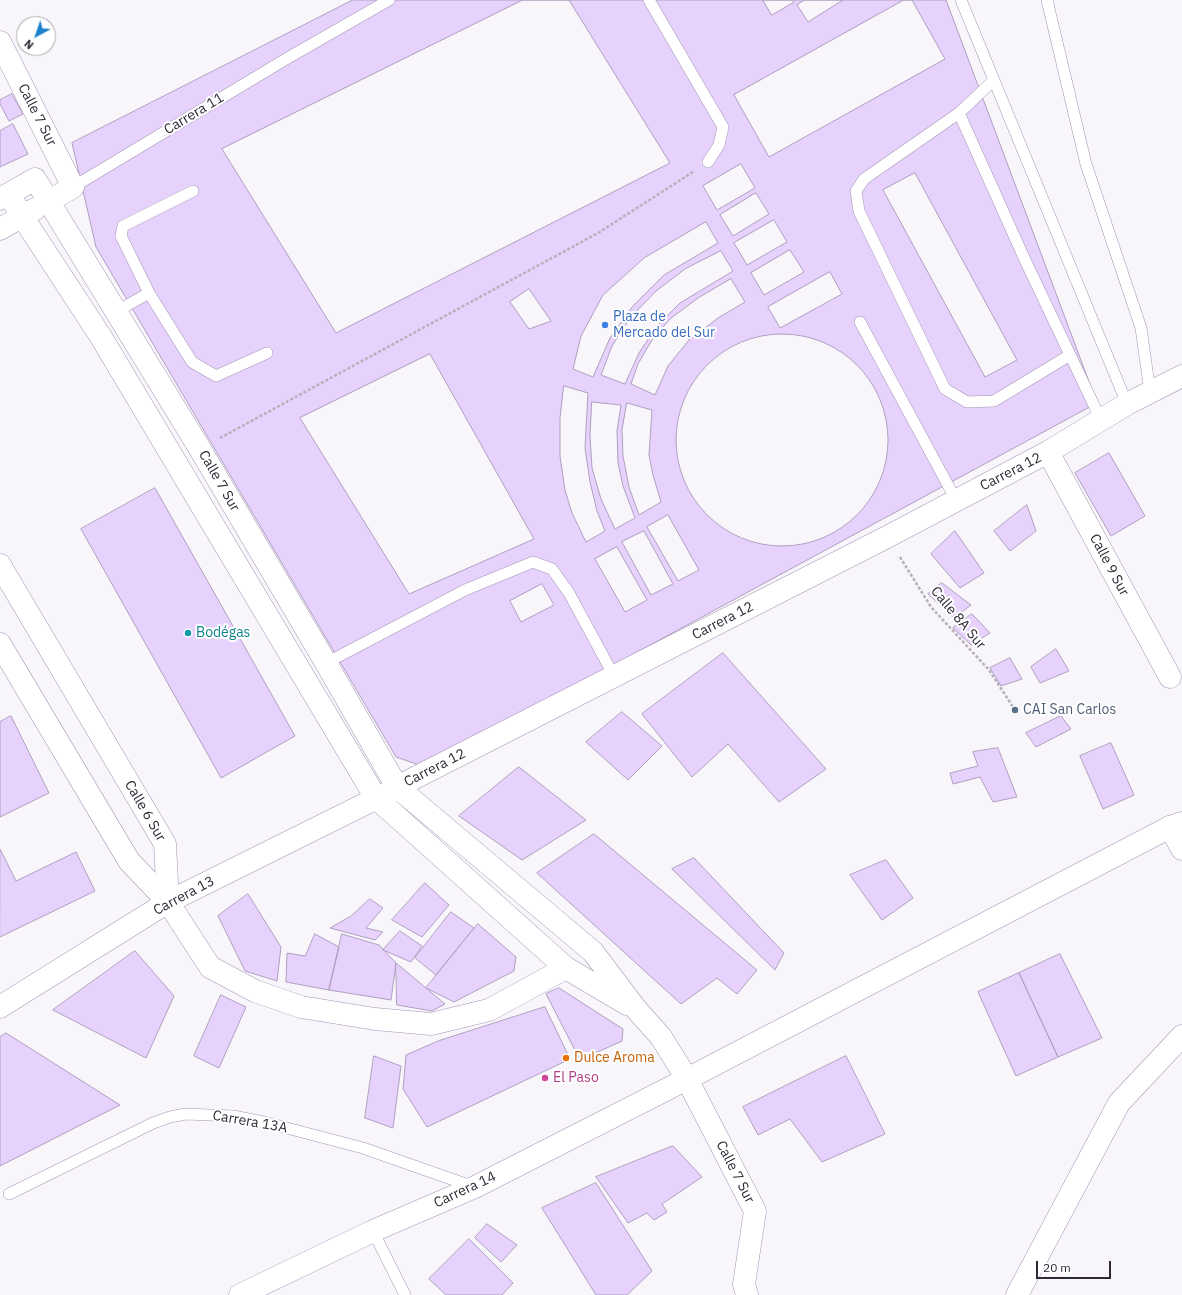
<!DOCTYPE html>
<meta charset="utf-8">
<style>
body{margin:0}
#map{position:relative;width:1182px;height:1295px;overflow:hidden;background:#f8f5fb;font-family:"IBM Plex Sans",sans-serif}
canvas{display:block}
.north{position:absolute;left:16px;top:16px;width:40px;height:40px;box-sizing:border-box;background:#fff;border:1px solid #aba9ae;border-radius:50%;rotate:220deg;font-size:11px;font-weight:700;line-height:16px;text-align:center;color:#2d2834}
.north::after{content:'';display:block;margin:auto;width:14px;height:18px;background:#1e82cd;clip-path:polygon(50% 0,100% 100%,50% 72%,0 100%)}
.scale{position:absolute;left:1036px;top:1261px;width:75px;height:18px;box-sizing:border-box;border:2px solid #2d2834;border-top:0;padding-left:5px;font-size:12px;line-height:14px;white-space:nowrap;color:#2d2834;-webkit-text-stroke:3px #fff;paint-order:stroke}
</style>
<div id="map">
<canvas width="1182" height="1295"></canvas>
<div class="north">N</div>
<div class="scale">20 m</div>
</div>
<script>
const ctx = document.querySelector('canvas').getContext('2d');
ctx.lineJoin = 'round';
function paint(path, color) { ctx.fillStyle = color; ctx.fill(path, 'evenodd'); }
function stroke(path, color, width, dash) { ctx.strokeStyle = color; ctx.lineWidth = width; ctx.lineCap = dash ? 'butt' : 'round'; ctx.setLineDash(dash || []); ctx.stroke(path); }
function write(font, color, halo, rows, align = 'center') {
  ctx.font = font + ' "IBM Plex Sans",sans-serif'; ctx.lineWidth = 4; ctx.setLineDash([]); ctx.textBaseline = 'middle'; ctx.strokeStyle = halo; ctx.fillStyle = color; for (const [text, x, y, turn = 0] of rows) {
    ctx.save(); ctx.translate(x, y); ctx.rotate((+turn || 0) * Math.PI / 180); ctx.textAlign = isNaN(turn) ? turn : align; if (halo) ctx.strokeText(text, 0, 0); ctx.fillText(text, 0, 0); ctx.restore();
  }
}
const building = new Path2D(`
 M353 0H946L1097 403 425 767 396 757 96 247 72 143Z
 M523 0H569L670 163 336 333 222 149Z
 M763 0H792L794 2 772 15Z
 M805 0H843L808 22 797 5Z
 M904 0H912L945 59 769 157 734 95Z
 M12 94 23 114 9 121 0 104V100Z
 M13 124 28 154 0 167V131Z
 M741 164 755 188 717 210 703 186Z
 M915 173 1017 360 985 377 883 190Z
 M756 193 769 214 733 236 720 215Z
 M774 220 787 242 747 265 734 243Z
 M706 222 718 243 664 275 632 307 610 338 593 377 573 369 581 336 603 295 644 258Z
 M790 250 804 272 764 295 751 273Z
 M721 251 733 271 680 303 657 326 639 353 625 384 601 375 612 346 630 318 656 291 685 269Z
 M830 272 842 294 780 328 768 307Z
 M731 279 745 302 718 318 689 340 668 366 655 395 631 384 638 364 652 340 670 319 698 298Z
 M529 289 551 321 529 329 510 302Z
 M676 440a106 106 0 1 1 212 0a106 106 0 1 1-212 0Z
 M430 354 534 539 409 594 300 418Z
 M564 386 588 393 585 448 590 482 597 511 605 531 586 542 572 513 565 490 560 456V418Z
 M592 402 621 405 617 431 618 463 623 486 635 518 615 529 601 499 592 468 590 436Z
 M627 403 652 410 649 455 653 475 661 502 639 515 629 487 623 456 622 430Z
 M1109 453 1145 516 1111 536 1075 473Z
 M155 488 295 736 221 778 81 529Z
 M1027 505 1036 531 1010 551 994 531Z
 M668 515 699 570 678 581 647 527Z
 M644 531 673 584 651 595 622 542Z
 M955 531 984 573 960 588 931 554Z
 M617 547 647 600 625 612 595 559Z
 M942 583 971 605 954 618 928 594Z
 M542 584 554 605 521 622 510 601Z
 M972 614 990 633 971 645 953 628Z
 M1056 649 1069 671 1040 683 1031 667Z
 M723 653 826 769 779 802 728 744 692 777 642 714Z
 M1010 658 1022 679 1001 686 990 668Z
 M622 712 662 746 628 780 586 742Z
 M11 716 49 793 0 817V722Z
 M1061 716 1071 729 1036 747 1026 733Z
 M1111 743 1134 795 1103 809 1080 756Z
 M998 748 1017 797 993 802 980 777 953 784 950 773 978 766 973 752Z
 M519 767 586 820 522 860 459 816Z
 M594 834 757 970 737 994 717 978 681 1004 537 873Z
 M0 849 16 881 76 852 95 891 0 937Z
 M694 858 784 953 775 970 672 869Z
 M886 860 913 898 882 920 850 875Z
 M425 883 449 905 422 937 392 920Z
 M248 894 281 947 277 981 245 971 218 916Z
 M370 899 383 908 366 928 383 932 375 940 330 928 351 916Z
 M451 912 474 928 436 975 415 958Z
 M478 924 516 957 514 971 454 1002 426 988Z
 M400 931 422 946 411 962 383 950Z
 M315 934 339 947 329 990 286 982 287 953 305 956Z
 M342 934 379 945 396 963 391 1000 329 990Z
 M135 951 174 996 146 1058 53 1010Z
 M1060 954 1102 1038 1058 1057 1019 973Z
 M396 963 426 988 445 1004 432 1011 397 1005Z
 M1019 973 1058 1057 1016 1076 978 992Z
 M559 988 623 1029 622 1041 580 1060 546 994Z
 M221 995 246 1007 219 1068 194 1056Z
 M545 1007 570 1059 427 1127 403 1089 406 1055 438 1041Z
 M6 1033 120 1105 0 1166V1037Z
 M374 1056 401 1066 393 1128 365 1118Z
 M846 1056 885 1134 822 1162 790 1119 758 1135 743 1107Z
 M673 1146 702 1177 662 1204 667 1212 654 1220 647 1213 628 1223 596 1177Z
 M596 1183 652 1271 627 1295H596L542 1208Z
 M487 1224 517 1245 501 1262 475 1238Z
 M469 1239 513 1283 502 1295H446L429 1279Z`);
paint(building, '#e6d2fd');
stroke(building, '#aea0be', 1);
const service = new Path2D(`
 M649 0 723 127 719 145 708 162
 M961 0 1127 404
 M1047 0 1086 164 1141 328 1150 392
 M994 80 959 113 1025 260 1101 420
 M959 113 864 179 856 191 859 211 945 389 967 402 994 401 1070 355
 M73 187 286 59 389 0
 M149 293 192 362 216 376 267 353
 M117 311 149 293 121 236 123 226 193 191
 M860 322 956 500
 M326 663 465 590 533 562 552 569 569 593 614 676
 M9 1194 153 1123 170 1117 186 1114 233 1116 264 1122 363 1148 474 1187
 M373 1231 405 1295`);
const minor = new Path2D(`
 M0 42 73 187 48 202
 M1048 452 1170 677
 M397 787 887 537 1048 452 1127 404 1182 376
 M1170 827 1182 849
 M0 1007 168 902 210 967 255 991 301 1007 375 1019 431 1024 489 1010 566 968
 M687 1079 755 1211 744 1284 747 1295
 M1017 1295 1119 1103 1182 1036`);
const tertiary = new Path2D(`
 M0 565 165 844 168 902
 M0 644 129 861 168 902
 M168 902 393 790`);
const secondary = new Path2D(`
 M9 194 22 216 101 337 376 798 566 968 627 1004
 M0 199 35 179 200 449 326 663 397 787 593 952 636 1009 661 1037 687 1079
 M0 229 35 209`);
const primary = new Path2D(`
 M240 1295 373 1231 475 1187 687 1079 1170 827 1182 823`);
stroke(service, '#a496b4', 12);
stroke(minor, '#a496b4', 23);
stroke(tertiary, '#a496b4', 23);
stroke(secondary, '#a496b4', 23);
stroke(primary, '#a496b4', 23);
stroke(new Path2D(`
 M220 438 598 233 693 172
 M900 557 931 607 989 670 1015 710`), '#b5b1b9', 2.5, [3, 2]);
stroke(service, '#fff', 11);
stroke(minor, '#fff', 22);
stroke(tertiary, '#fff', 22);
stroke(secondary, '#fff', 22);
stroke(primary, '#fff', 22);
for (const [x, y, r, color] of [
 [605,325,4,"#3f7fe0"],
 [188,633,4,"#0f9aa8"],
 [1015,710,4,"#5c6f8a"],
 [566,1058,4,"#e8710a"],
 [545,1078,4,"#d1479c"]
]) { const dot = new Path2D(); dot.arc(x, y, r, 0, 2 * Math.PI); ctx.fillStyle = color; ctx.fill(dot); stroke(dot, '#fff', 1.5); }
write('14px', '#2d2834', '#fff', [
 ["Carrera 11",194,114,-31],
 ["Calle 7 Sur",37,115,63],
 ["Carrera 12",1011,472,-27],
 ["Calle 7 Sur",219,481,60],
 ["Calle 9 Sur",1109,565,62],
 ["Calle 8A Sur",958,618,50],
 ["Carrera 12",723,621,-27],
 ["Carrera 12",435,768,-27],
 ["Calle 6 Sur",145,811,60],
 ["Carrera 13",184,896,-28],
 ["Carrera 13A",250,1122,10],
 ["Calle 7 Sur",735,1172,63],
 ["Carrera 14",465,1190,-25]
]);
write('14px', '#366cbe', '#fff', [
 ["Plaza de",613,317],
 ["Mercado del Sur",613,333]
], 'left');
write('14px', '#0d838f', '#fff', [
 ["Bodégas",196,633]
], 'left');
write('14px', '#4e5e75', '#fff', [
 ["CAI San Carlos",1023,710]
], 'left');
write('14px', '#c56008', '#fff', [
 ["Dulce Aroma",574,1058]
], 'left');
write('14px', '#b23c85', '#fff', [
 ["El Paso",553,1078]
], 'left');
</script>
